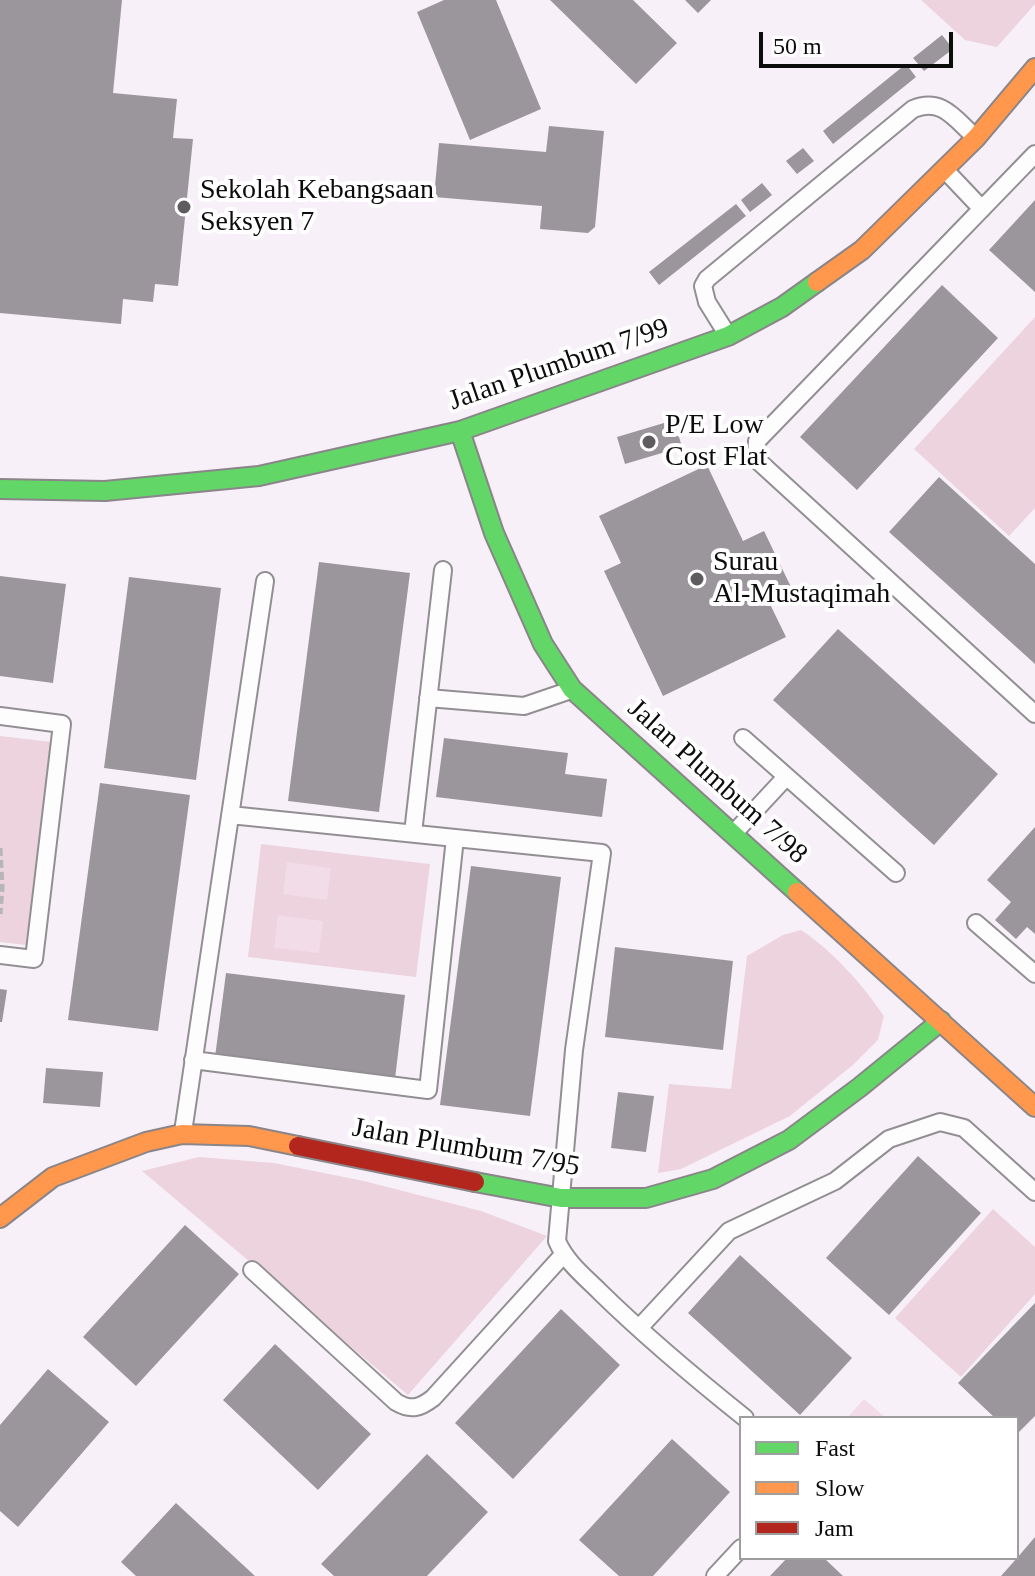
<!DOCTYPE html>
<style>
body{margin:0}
#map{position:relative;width:1035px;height:1576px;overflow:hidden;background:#f8f0f8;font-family:Georgia,serif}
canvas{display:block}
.legend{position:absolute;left:739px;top:1416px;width:280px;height:144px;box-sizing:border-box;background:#fff;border:2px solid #9e9e9e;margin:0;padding:10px 14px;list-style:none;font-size:24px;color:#0c0c0c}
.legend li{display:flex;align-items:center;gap:16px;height:40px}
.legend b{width:40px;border:2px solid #9e9e9e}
.scale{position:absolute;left:759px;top:32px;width:194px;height:36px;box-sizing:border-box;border:4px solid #0c0c0c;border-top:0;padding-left:10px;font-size:24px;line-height:28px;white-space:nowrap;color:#0c0c0c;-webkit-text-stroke:6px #fff;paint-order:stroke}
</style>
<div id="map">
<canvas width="1035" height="1576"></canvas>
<ul class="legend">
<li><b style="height:10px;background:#63d668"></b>Fast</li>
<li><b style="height:10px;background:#ff974d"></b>Slow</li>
<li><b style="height:10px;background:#b3261e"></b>Jam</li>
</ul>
<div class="scale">50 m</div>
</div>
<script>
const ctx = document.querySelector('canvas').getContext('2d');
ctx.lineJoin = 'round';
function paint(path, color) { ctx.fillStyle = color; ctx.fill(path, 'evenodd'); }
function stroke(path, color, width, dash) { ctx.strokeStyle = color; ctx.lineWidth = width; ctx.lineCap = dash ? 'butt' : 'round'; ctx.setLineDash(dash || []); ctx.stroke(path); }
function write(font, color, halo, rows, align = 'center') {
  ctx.font = font + ' Georgia,serif'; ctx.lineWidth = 8; ctx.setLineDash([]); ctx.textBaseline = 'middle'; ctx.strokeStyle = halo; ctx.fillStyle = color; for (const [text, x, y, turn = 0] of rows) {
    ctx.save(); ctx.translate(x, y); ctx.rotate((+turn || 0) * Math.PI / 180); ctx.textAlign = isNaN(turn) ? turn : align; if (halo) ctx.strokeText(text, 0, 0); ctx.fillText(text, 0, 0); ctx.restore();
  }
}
paint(new Path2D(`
 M921 0H1035V4L997 47 965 40Z
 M1035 317V508L1009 536 914 449Z
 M0 736 52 742 26 945 0 942Z
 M261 844 430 864 416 977 248 957Z
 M801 930C833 951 862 984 884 1016L878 1040 854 1064 790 1116 681 1169 658 1173 669 1084 731 1089 747 956 783 935Z
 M199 1157 274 1163 364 1181 481 1211 547 1236 408 1395 142 1171Z
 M993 1209 1035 1247V1294L961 1377 895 1318Z`), '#ecd3dd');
paint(new Path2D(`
 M287 862 331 868 327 900 283 894Z
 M278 915 323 921 319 953 274 948Z
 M864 1399 886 1418H847Z`), '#f1dce8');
paint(new Path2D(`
 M0 0H122L113 93 177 99 173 138 193 139 178 286 155 284 153 302 123 299 121 324 0 313Z
 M444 0H496L541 109 470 140 417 12Z
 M550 0H633L677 43 636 84Z
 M685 0H711L698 13Z
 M942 35 953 49 924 71 913 58Z
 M906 64 916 77 833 144 823 131Z
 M549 126 604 131 595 227 588 233 540 229 542 206 434 197 439 143 546 152Z
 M803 148 814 161 797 174 786 161Z
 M762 183 772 195 750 212 741 200Z
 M1035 200V292L989 250Z
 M736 204 746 216 659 285 649 272Z
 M942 285 998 338 857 490 800 437Z
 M674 420 682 447 625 464 617 437Z
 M707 465 743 541 764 531 791 587 767 598 786 637 663 696 604 571 621 563 599 516Z
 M939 477 1035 564V664L889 532Z
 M319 562 410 573 379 812 288 801Z
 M0 576 66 584 53 683 0 676Z
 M129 577 221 588 196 780 104 768Z
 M838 629 998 774 934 845 773 700Z
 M444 738 568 753 565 774 607 779 602 817 436 797Z
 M100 783 190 795 158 1031 68 1020Z
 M1035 827V934L1027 927 1016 939 995 920 1011 902 987 880Z
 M471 866 561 877 530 1116 440 1105Z
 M615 947 733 961 723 1050 605 1037Z
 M226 973 405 995 395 1079 215 1057Z
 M0 989 7 990 2 1022H0Z
 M46 1068 103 1072 100 1107 43 1103Z
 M618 1092 654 1096 646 1152 611 1148Z
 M918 1156 981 1213 889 1315 826 1258Z
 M185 1225 239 1274 136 1386 83 1337Z
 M740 1255 852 1358 800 1415 688 1313Z
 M1035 1303V1416L1017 1434V1418H995L958 1383Z
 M561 1309 620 1365 513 1479 455 1423Z
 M275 1344 371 1434 318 1490 223 1400Z
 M48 1369 109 1422 18 1527 0 1511V1425Z
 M672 1439 730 1492 653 1576H619L579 1540Z
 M427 1454 488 1512 427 1576H334L321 1564Z
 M176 1503 255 1576H136L121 1562Z
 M1035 1537V1576H1001L1017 1558Z
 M787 1558H824L843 1576H770Z`), '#9b969c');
const lane = new Path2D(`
 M1035 154 757 441 756 459 1035 714
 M945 170 982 209
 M727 334 707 302 703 286 707 279 913 109C942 97 955 119 975 137
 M428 698 524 706 571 690
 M0 716 62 724 34 959 0 955
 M743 738 896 873
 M230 815 602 853 574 1050 557 1241C566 1262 584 1276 600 1292 646 1337 695 1378 745 1418
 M413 833 443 570
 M734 833 786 777
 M976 923 1035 974
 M193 1060 428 1090 455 838
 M183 1132 265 581
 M252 1270 396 1402C411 1411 420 1408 433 1398L563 1255
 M639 1328 729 1231 835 1181 889 1139 940 1122 964 1128 1035 1192
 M715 1576 741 1548`);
const fast = new Path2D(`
 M460 431 494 533 543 644 572 689 797 892
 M0 489 105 491 259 476 460 431 728 336 782 307 817 282
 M475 1182 561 1198H646L713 1179 789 1140 860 1087 941 1021`);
const slow = new Path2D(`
 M817 282 862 250 976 138 1035 68
 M797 892 1035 1107
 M0 1218 53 1177 146 1142 182 1134 249 1136 298 1146`);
const jam = new Path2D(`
 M298 1146 475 1182`);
stroke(lane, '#928f92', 20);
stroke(fast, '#898589', 22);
stroke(slow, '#898589', 22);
stroke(jam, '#898589', 22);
stroke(new Path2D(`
 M0 848 2 888 0 914`), '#b7b5b7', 5, [8, 4]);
stroke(lane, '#fefdfe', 16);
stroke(fast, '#63d668', 18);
stroke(slow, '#ff974d', 18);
stroke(jam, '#b3261e', 18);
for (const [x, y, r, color] of [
 [184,207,8,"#5f5c5f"],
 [649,442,8,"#5f5c5f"],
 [697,579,8,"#5f5c5f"]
]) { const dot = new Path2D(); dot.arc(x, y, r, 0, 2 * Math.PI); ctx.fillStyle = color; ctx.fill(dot); stroke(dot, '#fff', 3); }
write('28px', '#0c0c0c', '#fff', [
 ["Sekolah Kebangsaan",200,191],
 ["Seksyen 7",200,223],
 ["P/E Low",665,426],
 ["Cost Flat",665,458],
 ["Surau",713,563],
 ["Al-Mustaqimah",713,595]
], 'left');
write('28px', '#0c0c0c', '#fff', [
 ["Jalan Plumbum 7/99",559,365,-19],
 ["Jalan Plumbum 7/98",717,782,42],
 ["Jalan Plumbum 7/95",466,1148,10]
]);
</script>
